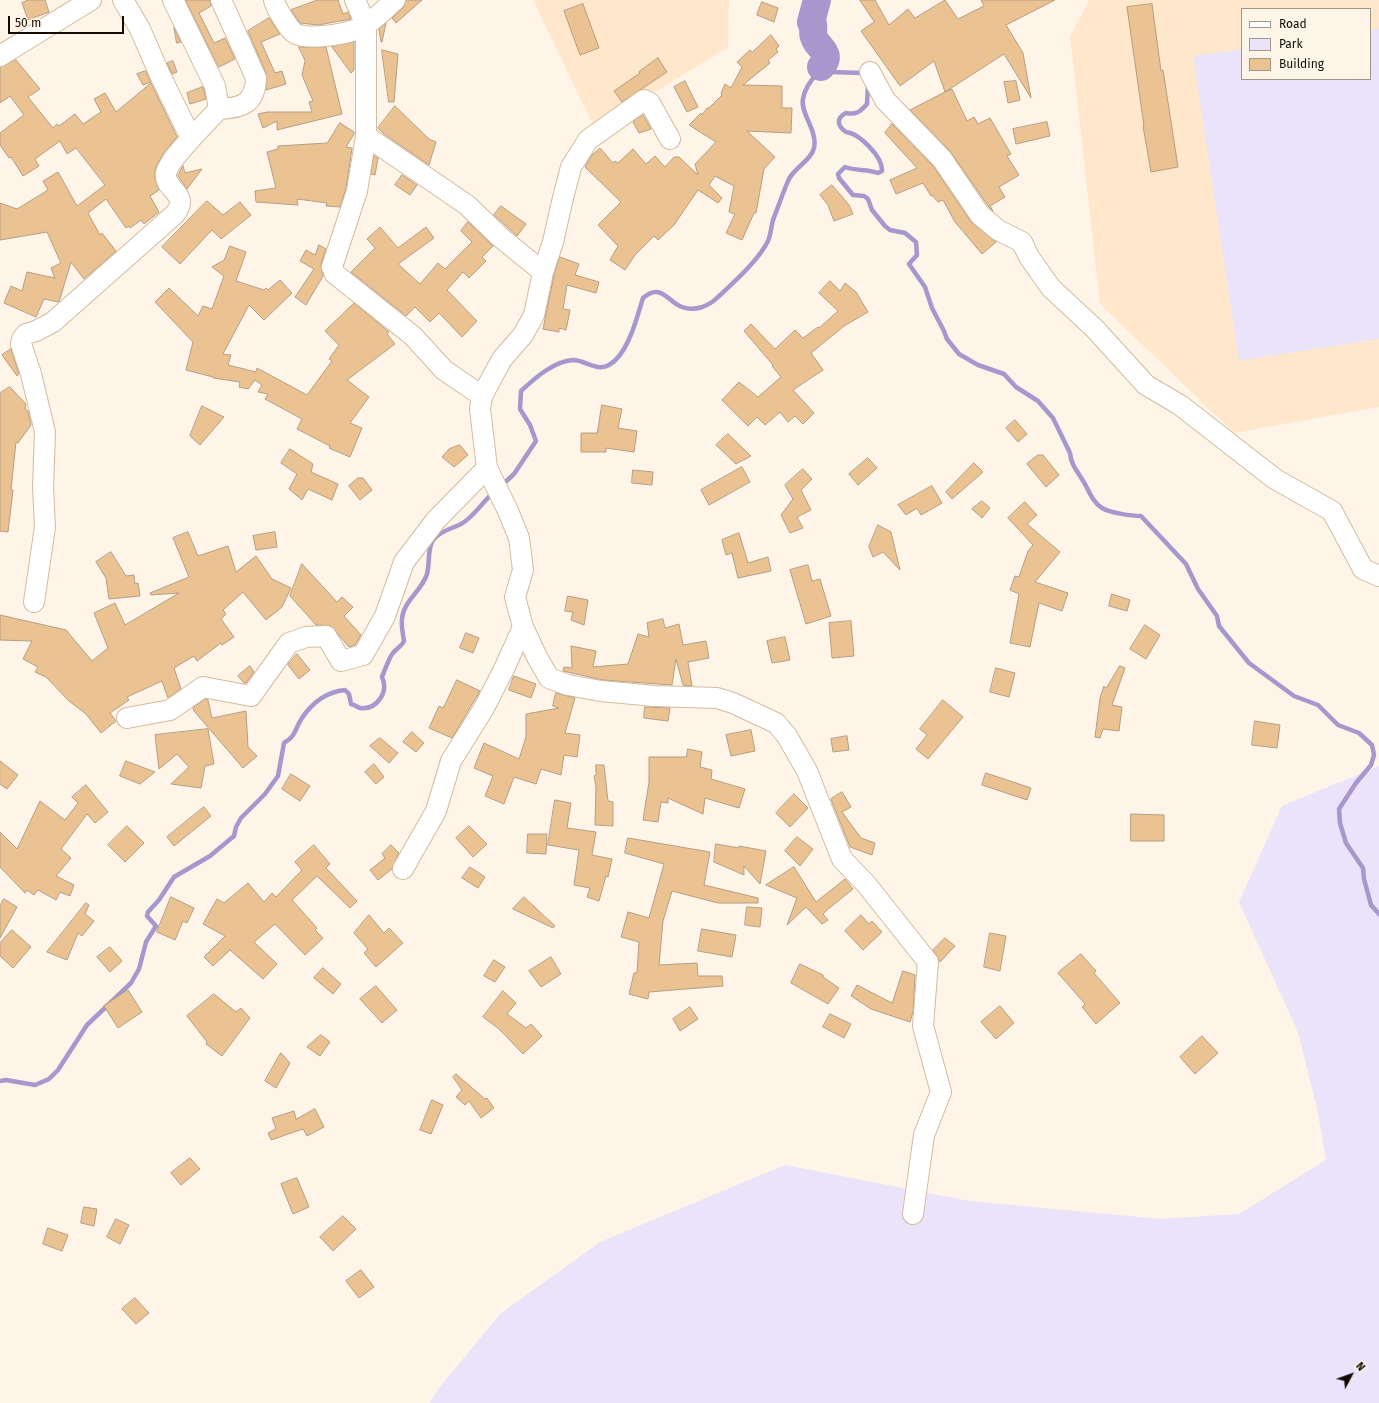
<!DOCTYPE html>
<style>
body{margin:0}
#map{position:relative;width:1379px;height:1403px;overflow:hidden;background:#fef4e8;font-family:"Fira Sans",sans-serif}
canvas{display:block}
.legend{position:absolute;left:1241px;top:8px;width:130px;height:72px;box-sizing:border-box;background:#fef4e8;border:1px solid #a0978c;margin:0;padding:5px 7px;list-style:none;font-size:12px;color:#130b03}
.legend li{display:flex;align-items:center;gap:8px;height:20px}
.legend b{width:20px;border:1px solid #a0978c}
.north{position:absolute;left:1331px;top:1355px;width:40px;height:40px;-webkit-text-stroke:3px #fef4e8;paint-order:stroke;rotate:49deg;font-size:11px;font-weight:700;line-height:16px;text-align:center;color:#130b03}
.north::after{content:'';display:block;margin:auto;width:14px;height:18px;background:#130b03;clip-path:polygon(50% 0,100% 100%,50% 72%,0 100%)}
.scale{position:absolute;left:8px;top:16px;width:116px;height:18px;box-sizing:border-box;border:2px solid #130b03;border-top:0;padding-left:5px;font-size:12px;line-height:14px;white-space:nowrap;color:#130b03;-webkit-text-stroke:3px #fef4e8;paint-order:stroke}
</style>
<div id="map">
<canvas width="1379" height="1403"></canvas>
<ul class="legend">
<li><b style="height:5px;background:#fff"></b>Road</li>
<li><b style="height:11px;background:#eae3fa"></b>Park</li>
<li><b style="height:11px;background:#ebc393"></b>Building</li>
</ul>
<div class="north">N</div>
<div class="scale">50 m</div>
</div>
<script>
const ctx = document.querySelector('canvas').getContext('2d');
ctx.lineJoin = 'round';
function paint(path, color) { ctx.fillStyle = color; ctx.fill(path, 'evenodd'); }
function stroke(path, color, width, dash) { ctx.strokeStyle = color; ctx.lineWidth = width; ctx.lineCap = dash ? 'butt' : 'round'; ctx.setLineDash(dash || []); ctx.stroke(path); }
paint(new Path2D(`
 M533 0H729L728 47 595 129Z
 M1089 0H1379V407L1234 433 1100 304 1070 36ZM1242 9H1370V79H1242Z`), '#ffe7cb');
paint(new Path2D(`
 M1379 29V339L1239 361 1193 56 1242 49V79H1370V30Z
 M1379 766V1403H430L435 1393 500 1314 600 1242 785 1165 969 1201 1161 1219 1239 1214 1326 1160 1318 1113 1298 1032 1239 902 1282 806Z`), '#eae3fa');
stroke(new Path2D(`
 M868 85 867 104C860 112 856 115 846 113 836 118 837 126 846 132 859 133 883 157 882 171L878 173C867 169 856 171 845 167L838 174 839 178 853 195 864 196 868 199 872 210 885 226 890 230 905 233 916 242 917 255 909 264 925 287 932 308 944 331 947 339 959 354 978 365 1004 374 1016 387 1038 401 1053 418 1070 453C1071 467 1081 475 1086 486 1090 494 1094 503 1102 508 1110 513 1132 516 1141 516L1186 564 1198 589 1217 616 1219 626 1249 663 1294 696 1318 705 1338 725 1359 733 1372 745 1374 755 1371 765 1356 783 1339 809 1340 823 1346 843 1363 868 1364 879 1371 905 1379 914
 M501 486 514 474 536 441 530 425 520 409 521 391C535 378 554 361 573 360 585 360 597 372 609 365 628 355 637 317 643 298 661 282 668 302 682 307 695 312 709 306 718 297 734 282 758 261 768 241 771 234 771 227 773 220 778 207 783 193 788 181 793 168 811 161 814 148 818 131 800 113 803 99 805 86 814 78 821 67L832 72 861 73 864 76
 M0 1081 6 1080 35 1085 49 1079 58 1070 87 1025 131 983 139 969 146 942 156 926 147 916 148 912 159 900 174 877 210 856 234 836 236 827 241 818 265 794 278 776 284 743C297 735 294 730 302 718 312 703 325 692 345 690L349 694 351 704C355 705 357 707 360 708 377 710 389 692 382 677 383 674 391 654 393 653 397 648 402 646 404 641 403 634 401 626 402 619 403 601 422 591 427 574 430 564 427 546 434 539 442 530 451 529 461 524 474 517 483 501 494 492`), '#a897cc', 4.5);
stroke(new Path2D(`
 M817 0 811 22 813 24C814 28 812 34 814 37 817 48 834 53 821 67`), '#a897cc', 28);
const building = new Path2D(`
 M28 0H45L49 12 28 20 22 3Z
 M186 0H210L211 6 199 13 214 43 225 38 235 59 219 67Z
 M318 0H338L343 14 348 12 351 19 318 25 300 23 291 10Z
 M406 0H422L396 23 392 18 403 8Z
 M860 0H875L889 25 908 9 915 18 945 0 958 19 984 6 981 0H1055L1006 25 1023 53 1031 98 1004 54 945 92 952 89 967 121 974 117 978 124 990 118 1011 154 1007 156 1019 175 999 187 1005 197 990 206 993 211 989 207 950 151 910 110 945 92 934 61 900 86 861 31 874 22Z
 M762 2 778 8 774 22 757 15Z
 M583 4 599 48 580 55 564 11Z
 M1152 4 1161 71 1163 70 1178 167 1151 172 1143 126H1144L1127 7Z
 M269 18 280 34 261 42 275 73 282 71 286 84 266 90V73L248 31Z
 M386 23 382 42H381L379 29Z
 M174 28 181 42 177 43Z
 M771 35 779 46 776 49 778 52 768 60 770 63 743 85 782 86V108H792L791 133 747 131 775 157 764 169 756 213H754L742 240 726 233 735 214 729 212 734 186 715 176 709 185 722 198 718 203 698 190 674 225 658 240 654 236 635 255 625 270 610 260 618 246 598 225 621 202 585 167 592 155 600 148 613 163 615 161 618 163 633 149 646 164 655 156 665 167 674 157H679L698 175 695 164 716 142 689 125 701 113 702 115 707 108H709L722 95 721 93 725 84 731 88 742 67 737 62 750 50 752 52Z
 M354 42V70L351 73 332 47Z
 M299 47H326L342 114 277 130V121L263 128 258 114 267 112H312L309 102 313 101 302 75 305 61Z
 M382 50 398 54 394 102H389Z
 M658 58 667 72 622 102 614 91 640 73 639 72Z
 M16 60 40 89 28 97 53 128 57 124 59 126 75 114 83 124 101 112 94 99 105 93 116 112 151 83 177 137 164 152 155 169V179L159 190 150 196 159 212 144 224 141 220 130 228 129 226 126 228 106 199 88 213 100 235 102 233 116 251 84 279 71 262 59 302 44 299 36 317 4 303 11 286 22 291 27 272 55 278 51 268 61 263 47 232 0 240V203L17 209 48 190 43 181 58 172 77 206 105 185 76 148 67 154 60 141 35 159 39 166 23 176 11 157 9 158 0 145V133L24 115 10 96 0 103V67Z
 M173 61 177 72 172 74 167 63Z
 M146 71 151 82 143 85 137 74Z
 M685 81 698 107 687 112 674 87Z
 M1016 81 1020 100 1008 103 1004 82Z
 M203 87 206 99 190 104 187 93Z
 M395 106 429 139 436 142 429 165 384 134 378 128Z
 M643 115 651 129 639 133 633 122Z
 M1047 122 1050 136 1016 144 1013 129Z
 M340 123 354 132V134L346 147 352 148 346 188 340 207 326 206 327 203 297 199 298 205 256 202 255 191 276 188 267 152 278 149V146L327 143Z
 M892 124 933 166 971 222 996 242 982 254 955 222 943 200 938 202 932 195 931 196 923 183 896 194 890 180 917 168 885 133Z
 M374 156 378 158 375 175 371 174Z
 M183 166 185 173 202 169 187 189 178 176Z
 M402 175 417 185 410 195 395 185Z
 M832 185 849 205 853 214 834 221 828 205 820 195Z
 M207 201 223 215 240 202 251 215 221 239 212 230 180 264 162 247Z
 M501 206 526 224 517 236 494 215Z
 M468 222 493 246 482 257 486 261 469 278 463 272 447 290 477 321 462 337 439 313 430 322 415 307 406 316 351 272 375 248 367 239 380 227 398 248 426 227 434 238 398 264 420 284 438 263 445 269 472 242 461 231Z
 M319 245 326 249 321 264 323 276 306 305 295 297 314 269 300 261 306 250 315 255Z
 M230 246 246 252 236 281 264 290 266 288 268 290 280 280 292 293 264 320 249 305 223 354 231 355 228 365 256 372 257 368 307 395 332 361 329 359 339 345 325 331 354 303 389 332 387 334 395 344 347 380 369 397 350 423 362 428 350 457 329 448 330 446 297 429 302 419 265 399 268 394 258 392 262 385 255 380 248 389 239 387 240 382 213 378V377L186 370 193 342 155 302 169 288 198 316 203 306 212 309 224 276 212 267 224 260Z
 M560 257 579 264 575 275 599 282 596 293 567 285 563 309 570 310 566 330 559 328V332L543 329 554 275Z
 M830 281 840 291 845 283 856 292 868 312 844 326 811 353 823 370 793 390 814 413 803 424 795 416 788 422 780 412 765 425 757 417 748 426 722 400 739 382 758 397 781 377 772 366 773 365 744 331 751 324 775 349 795 330 803 338 818 327 819 328 838 311 819 293Z
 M11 349 19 374 17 376 2 355Z
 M10 387 26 404 25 409 28 411 31 425 18 443 16 442 11 490H13L8 532 0 531V393Z
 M602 405 622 409 618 428 637 431 634 452 606 448V452H581V433H597Z
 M202 406 224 417 200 445 190 436Z
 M1015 420 1027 434 1018 442 1006 428Z
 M728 434 751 456 736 464 716 445Z
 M460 445 468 455 454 467 442 457 449 449Z
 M290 449 313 464 311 472 338 484 332 500 308 489 302 500 289 489 297 474 281 463Z
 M1038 455H1043L1059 475 1046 487 1027 464Z
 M868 458 877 468 858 485 849 474Z
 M974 463 983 472 952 499 946 492Z
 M742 467 750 482 709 505 701 490Z
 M803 469 812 479 801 490 811 510 797 517 803 528 790 533 781 515 793 499 785 485Z
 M633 470 653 472 652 485 632 483Z
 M358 478H363L372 490 360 500 349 486Z
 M932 486 942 503 921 515 917 508 906 515 898 505Z
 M982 501 990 508 982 518 972 509Z
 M1025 502 1037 515 1027 524 1060 552 1035 582 1068 593 1062 611 1039 603 1030 647 1010 643 1019 594 1010 590 1015 576 1019 577 1028 551 1033 545 1008 518Z
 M878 525 891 532 900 570 883 552 873 557 869 547Z
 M188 532 198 556 228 546 236 572 256 556 272 579 291 588 282 607 266 620 243 592 223 610 226 614 221 619 234 637 222 645 221 643 197 661 194 656 174 668 181 689 168 698 162 681 127 697 129 700 110 713 116 721 101 733 86 714 69 701 46 677 35 672 38 667 23 659 32 641 0 640V615L66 630 92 661 108 648 94 613 115 603 125 625 179 593 151 595 150 593 189 577 173 538Z
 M275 532 277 547 256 550 253 536Z
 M739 533 748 563 768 557 771 571 738 578 732 553 726 555 722 540Z
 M111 552 126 576 134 575 135 584 138 583 140 596 109 599 106 578 96 562Z
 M302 564 337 602 342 597 353 607 344 616 361 635 355 645 349 647 331 626 316 625 290 596Z
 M808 565 812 581 820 579 831 616 806 624 790 570Z
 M1112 594 1130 600 1127 611 1109 606Z
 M568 596 588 600 584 625 571 620 573 612 565 611Z
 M663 619 665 628 679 624 683 645 706 641 709 658 688 662 692 686 683 685 676 659 672 685 603 680 563 671 564 667 572 668 571 646 596 651 593 667 628 664 638 634 649 637 647 623Z
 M851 621 854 656 832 658 829 623Z
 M1145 625 1160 635 1146 659 1130 649Z
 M466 633 479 638 473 653 460 648Z
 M785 637 790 660 772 663 767 641Z
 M297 654 310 670 299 679 288 665Z
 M250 666 254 672 246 683H244L238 676Z
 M1120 666 1125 668 1112 705 1122 707 1119 731 1103 729 1100 738 1095 737 1100 698 1104 686 1106 688Z
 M996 668 1015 673 1009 697 990 692Z
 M514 676 536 684 531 698 509 690Z
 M457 680 480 691 452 738 429 728 439 706 443 708Z
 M556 693 575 698 565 733 580 735 577 757 564 755 561 775 541 769 536 784 514 777 504 804 485 796 493 776 474 768 484 743 519 759 526 737V714L559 708 553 706Z
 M206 699 208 700 212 718 246 711 248 747 257 756 243 768 194 711 193 708Z
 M943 700 963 717 928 759 916 749 927 735 920 729Z
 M645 707 670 708 668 721 644 718Z
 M1255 721 1280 725 1277 748 1252 745Z
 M208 729 214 764 205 766 201 788 171 784 189 767 177 754 159 769 155 735Z
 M751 730 755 751 731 756 726 735Z
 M412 732 424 743 416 752 403 742Z
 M847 736 849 750 833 752 831 739Z
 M380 738 398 753 389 763 370 746Z
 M688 749 702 752 700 767 712 770 711 779 745 789 739 808 705 798 703 814 668 798V803L661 802 658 822 643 820 649 782V757H686Z
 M0 761 18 775 7 789 0 784Z
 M126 761 155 772 140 784 120 776Z
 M374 764 384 777 376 784 365 772Z
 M596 765H604L608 801 613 802V826L595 825 596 787 594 776 596 775Z
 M986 773 1031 788 1027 800 982 785Z
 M291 774 310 786 300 801 282 789Z
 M86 785 108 812 95 823 87 814 61 849 71 858 56 876 74 885 70 896 60 892 56 900 38 890 34 895 27 890 25 893 0 867V832L17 849 40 801 65 820 78 803 72 797Z
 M842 792 851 807 842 812 861 838 875 843 872 855 850 847 831 799Z
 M794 794 808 808 790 827 776 813Z
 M555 800 571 803 567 828 596 832 592 855 612 859 608 877 606 876 599 901 587 897 590 888 574 885 579 850 548 845Z
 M204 807 211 816 174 846 167 837Z
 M1131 814 1164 815V841H1131Z
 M127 826 144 843 125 862 108 845Z
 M469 826 487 844 473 857 456 838Z
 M528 834H547L546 854 527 853Z
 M797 837 813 849 800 866 785 851Z
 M628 838 710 852 704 885 758 898V903H718L672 891 663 921 659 965 697 963 698 976H722L723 986 649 992 648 999 629 994 634 973H637L639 942 621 937 628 912 649 918 664 864 625 853Z
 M716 844 739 848V846L766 851 760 884 744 866V875L714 862Z
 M314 845 330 864 326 868 357 901 350 908 317 876 292 900 317 928 315 930 323 938 305 955 275 924 254 942 277 964 263 979 230 950 213 966 204 957 225 936 203 924 217 899 224 903 248 883 264 902 272 893 276 897 302 870 295 862Z
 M391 845 399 853 392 869 378 880 370 870 385 858 382 854Z
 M470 867 485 877 478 888 462 878Z
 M794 867 816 902 845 879 853 889 827 910 823 914 828 920 822 924 806 907 787 925 797 898 766 885Z
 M171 897 194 908 187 923 183 921 175 940 157 932Z
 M524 897 555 926 553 928 513 909Z
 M4 899 17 907 0 938V906Z
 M86 903 89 905 85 914 94 921 82 936 78 933 67 960 47 952Z
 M747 907 762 908 760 927 745 925Z
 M369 915 384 933 389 928 403 943 376 967 364 953 368 949 354 933Z
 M861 915 869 924 872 921 882 932 863 950 845 931Z
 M702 929 736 935 732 957 698 951Z
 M12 930 31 947 13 968 0 956V943Z
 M990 933 1006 936 1000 971 984 967Z
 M945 938 955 946 940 962 933 950Z
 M110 947 122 961 110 972 97 957Z
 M1081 954 1096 971 1094 973 1120 1003 1096 1024 1082 1007 1085 1004 1058 973Z
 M551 957 561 974 541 987 529 971Z
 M494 960 505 967 495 982 484 976Z
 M800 964 823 975V977L839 988 828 1004 791 983Z
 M323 968 341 984 333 994 314 978Z
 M903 971 915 975 913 1012 910 1022 871 1009 851 996 857 985 892 1003Z
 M376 986 397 1010 382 1023 360 999Z
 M128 990 142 1012 118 1028 104 1006Z
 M503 991 516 1003 507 1014 526 1028 531 1024 542 1036 523 1054 499 1029 483 1017Z
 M214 994 236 1012 241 1008 250 1018 222 1056 206 1044 207 1042 187 1016Z
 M1000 1006 1014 1023 996 1039 981 1022Z
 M690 1007 698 1019 680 1031 673 1019Z
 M830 1014 851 1024 844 1038 823 1027Z
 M321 1035 330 1042 320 1056 307 1047Z
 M1202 1036 1218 1053 1195 1074 1180 1057Z
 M281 1053 290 1063 276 1088 265 1081Z
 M456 1074 485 1099 487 1098 494 1108 481 1118 469 1101 465 1105 456 1097 462 1090 453 1077Z
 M432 1100 443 1105 431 1134 420 1130Z
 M315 1109 324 1127 307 1136 303 1129 271 1140 268 1133 276 1129 272 1118 294 1111 296 1119Z
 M190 1158 200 1169 181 1185 171 1173Z
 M297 1178 309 1207 293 1214 281 1184Z
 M84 1207 97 1209 94 1226 81 1223Z
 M343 1216 356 1229 333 1251 320 1237Z
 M116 1219 129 1225 120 1244 107 1237Z
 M48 1228 68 1235 62 1251 43 1244Z
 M361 1270 374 1287 359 1298 346 1281Z
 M135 1298 149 1313 136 1324 122 1309Z`);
paint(building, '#ebc393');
stroke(building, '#b59e83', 1);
const minor = new Path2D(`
 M123 0 140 29 159 73 191 138
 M173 0 215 86 219 109
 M274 0C276 8 287 26 293 32 305 42 354 34 367 24 377 17 386 8 395 0
 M355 0 366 25V136L357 191 332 267 335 274 413 336 444 370 482 396
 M0 56 91 0
 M870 72 885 100 942 159 980 215 998 230 1022 242 1029 257 1051 288 1095 329 1146 385 1180 405 1275 479 1332 511 1363 569 1379 576
 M366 136 467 205 500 237 543 272
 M670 139 650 103 644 100 588 140 571 167 562 202 553 242 543 272 534 315 523 335 502 359 482 396 480 409 487 468 508 511 519 538 523 570 515 597 523 627 537 657 549 678 568 685 601 691 654 696 717 698 733 703 776 723 787 736 807 771 842 859 866 884 928 962 923 1026 941 1092 924 1135 913 1214
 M34 602 45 527 43 487 45 432 31 374 21 344 22 339 26 334 36 331 53 322 175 214C191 193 163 190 166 173 169 159 208 121 219 109 242 108 255 104 256 78L221 0
 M127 718 170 710 203 687 251 696 289 643 306 637 326 636 341 661 363 655 385 616 404 562 436 520 487 468
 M403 869 436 811 451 761 484 708 504 669 523 627`);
stroke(minor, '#d3bc9f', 22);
stroke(minor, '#fff', 20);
</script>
